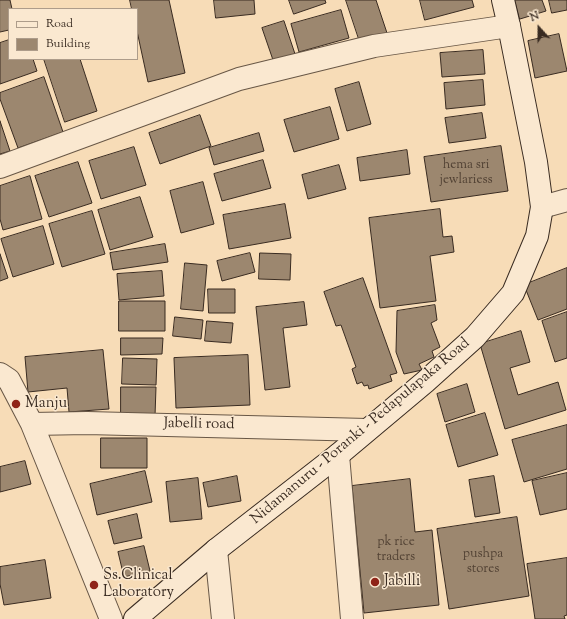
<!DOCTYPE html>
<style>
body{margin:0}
#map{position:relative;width:567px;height:619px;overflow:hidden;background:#f7dcb7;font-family:"Sorts Mill Goudy",serif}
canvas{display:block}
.legend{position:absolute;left:8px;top:8px;width:130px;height:52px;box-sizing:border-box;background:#fae8d0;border:1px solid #ad9c8a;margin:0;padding:5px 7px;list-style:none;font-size:12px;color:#392b21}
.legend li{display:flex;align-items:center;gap:8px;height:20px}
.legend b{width:20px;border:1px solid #ad9c8a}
.north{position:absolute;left:519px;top:8px;width:40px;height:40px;-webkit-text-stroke:3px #fae8d0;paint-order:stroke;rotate:339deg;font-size:11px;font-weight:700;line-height:16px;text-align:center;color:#392b21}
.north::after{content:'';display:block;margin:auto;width:14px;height:18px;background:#392b21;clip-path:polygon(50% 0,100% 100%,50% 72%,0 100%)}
</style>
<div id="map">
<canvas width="567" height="619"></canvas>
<ul class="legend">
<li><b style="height:5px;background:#fae8d0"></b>Road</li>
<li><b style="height:11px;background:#9c876f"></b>Building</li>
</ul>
<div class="north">N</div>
</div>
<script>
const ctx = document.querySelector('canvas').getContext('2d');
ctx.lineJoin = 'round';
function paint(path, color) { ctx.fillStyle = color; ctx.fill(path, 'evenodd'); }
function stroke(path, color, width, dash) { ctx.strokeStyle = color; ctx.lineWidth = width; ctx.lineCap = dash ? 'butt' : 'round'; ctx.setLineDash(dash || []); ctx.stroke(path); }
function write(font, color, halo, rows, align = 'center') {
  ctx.font = font + ' "Sorts Mill Goudy",serif'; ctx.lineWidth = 3; ctx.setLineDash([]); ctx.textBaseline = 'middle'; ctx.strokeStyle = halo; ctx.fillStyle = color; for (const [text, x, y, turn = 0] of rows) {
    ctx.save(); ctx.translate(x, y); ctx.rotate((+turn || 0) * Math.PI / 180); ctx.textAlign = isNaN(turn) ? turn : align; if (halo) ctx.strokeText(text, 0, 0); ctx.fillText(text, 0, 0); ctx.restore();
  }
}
const building = new Path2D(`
 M0 0H10L12 9H9V30L0 32Z
 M130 0H169L185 73 148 82 137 31V9H132Z
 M214 0H254L255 14 216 18Z
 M289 0H325L326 3 294 14Z
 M346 0H376L387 33 360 42Z
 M420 0H472L474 7 425 20Z
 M515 0H542L546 11 520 19Z
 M549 0H567V10L552 13Z
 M341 10 349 38 299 52 291 24Z
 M284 21 295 54 273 60 262 28Z
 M559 34 567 71 535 78 528 41Z
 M9 40V59H33L37 71 0 84V43Z
 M483 50 485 74 442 77 440 53Z
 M44 59H80L97 111 65 122Z
 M44 77 63 132 18 148 0 99V93Z
 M483 80 485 105 446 109 444 83Z
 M359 82 371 124 347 131 335 89Z
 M330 107 339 139 294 152 284 120Z
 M482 113 486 138 449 143 445 118Z
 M200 115 211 146 160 164 149 133Z
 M0 121 10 151 0 154Z
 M259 133 264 151 214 165 209 148Z
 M501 146 508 191 431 202 424 157Z
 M134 147 146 185 101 199 89 161Z
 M407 150 410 174 360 181 357 158Z
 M263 160 271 188 222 201 214 174Z
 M78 162 92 203 49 217 35 176Z
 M339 165 346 189 308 199 302 175Z
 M30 176 42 219 3 230 0 219V186Z
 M203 182 214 224 181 233 170 191Z
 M140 197 153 237 110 250 98 210Z
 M285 204 291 238 229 249 223 215Z
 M440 209 443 237 452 236 454 252 430 256 436 301 380 308 369 218Z
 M92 211 105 254 62 267 49 224Z
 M43 226 54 264 13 277 1 239Z
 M165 244 168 262 113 270 110 253Z
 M250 253 255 272 222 281 217 261Z
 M260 253 291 254 290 280 259 279Z
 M0 254 8 278 0 281Z
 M185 263 207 265 203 311 181 309Z
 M567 268V309L538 320 524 285Z
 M162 271 164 296 119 300 117 274Z
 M363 278 397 373 390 375 392 381 369 389 368 385 364 386 362 382 357 384 352 369 356 367 341 325 336 326 324 292Z
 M208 289H235V313H209Z
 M119 301H165V331H119Z
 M304 302 307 325 283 328 290 387 265 390 256 307Z
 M435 305 437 320 431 323 440 347 432 351 434 357 419 364 422 370 404 374 396 352 397 311Z
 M567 312V358L555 362 542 321Z
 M175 317 203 320 201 339 173 336Z
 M207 321 233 323 231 343 205 341Z
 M521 331 530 362 510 368 518 395 558 382 566 410 505 429 480 344Z
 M121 338H163L162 354 121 355Z
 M103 350 109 409 69 412 67 388 28 392 25 357Z
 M248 355 250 405 176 408 174 358Z
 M123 358 157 359 156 385 122 384Z
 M467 384 475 412 445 422 437 394Z
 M121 387H156L155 416H121Z
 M485 413 498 455 458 467 446 425Z
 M567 425V469L524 482 512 440Z
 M101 438H147V468H101Z
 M25 461 31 484 0 492V467Z
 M145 471 152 502 97 515 90 484Z
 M567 473V509L540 515 532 481Z
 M237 476 241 501 208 507 203 483Z
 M494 476 500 513 475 517 469 480Z
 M198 478 202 519 170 522 166 482Z
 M410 479 415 532 432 530 439 605 364 613 352 486Z
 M137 514 142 538 114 544 108 521Z
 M517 517 529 596 449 609 437 529Z
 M144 546 150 571 124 577 118 552Z
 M567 558V615L564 616 565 619H535L527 564Z
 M45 560 51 598 4 605 0 584V567Z`);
paint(building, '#9c876f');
stroke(building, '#392b21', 1);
const minor = new Path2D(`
 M0 167 239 79 374 46 509 26
 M542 207 567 200
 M0 374 9 380 32 424 111 619
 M32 424 87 423 367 430
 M338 455 352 619
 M216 550 223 619`);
const secondary = new Path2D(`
 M135 619 216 550 338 455 425 382 475 337 513 293 537 236 542 207 536 162 509 26 503 0`);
stroke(minor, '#685746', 24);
stroke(secondary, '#392b21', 24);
stroke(minor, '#fae8d0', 22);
stroke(secondary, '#fae8d0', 22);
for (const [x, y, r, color] of [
 [16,404,5,"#8f2418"],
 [375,582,5,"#8f2418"],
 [94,585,5,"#8f2418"]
]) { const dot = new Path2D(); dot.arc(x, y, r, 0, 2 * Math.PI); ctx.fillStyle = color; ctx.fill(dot); stroke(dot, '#fae8d0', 1.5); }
write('13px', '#524234', null, [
 ["hema sri",466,166],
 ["jewlariess",466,181],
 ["pk rice",396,543],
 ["traders",396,558],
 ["pushpa",483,555],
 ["stores",483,570]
]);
write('15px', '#392b21', '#fae8d0', [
 ["Manju",25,404],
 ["Ss.Clinical",103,576],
 ["Laboratory",103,593],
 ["Jabilli",384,582]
], 'left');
write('15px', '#392b21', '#fae8d0', [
 ["Jabelli road",199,425,1],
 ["Nidamanuru - Poranki - Pedapulapaka Road",361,432,-40]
]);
</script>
